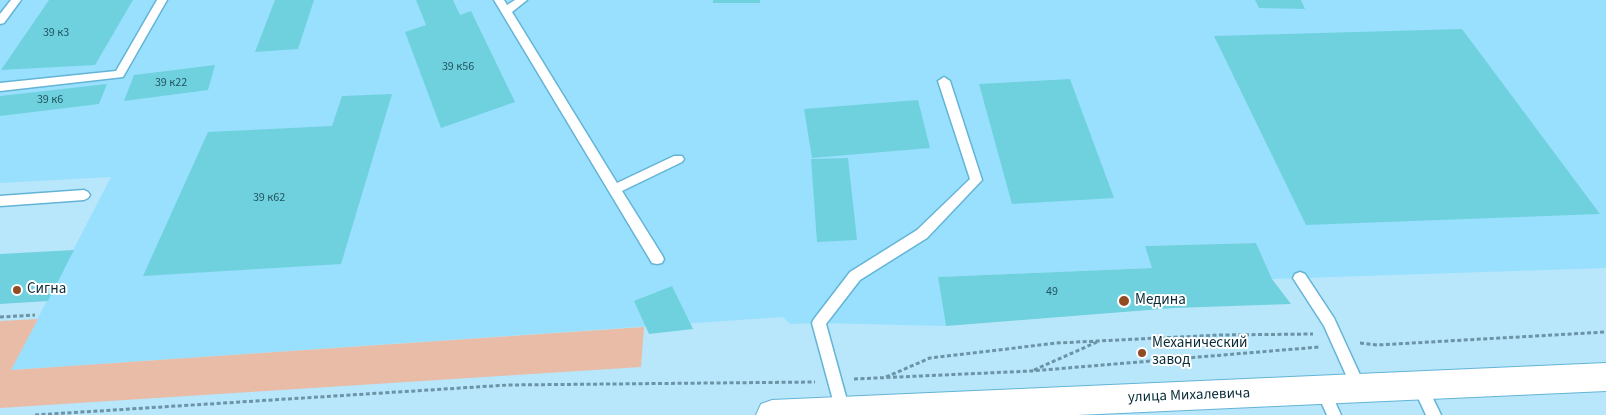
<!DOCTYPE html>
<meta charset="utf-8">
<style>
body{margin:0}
canvas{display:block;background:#b8e6fb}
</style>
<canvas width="1606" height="415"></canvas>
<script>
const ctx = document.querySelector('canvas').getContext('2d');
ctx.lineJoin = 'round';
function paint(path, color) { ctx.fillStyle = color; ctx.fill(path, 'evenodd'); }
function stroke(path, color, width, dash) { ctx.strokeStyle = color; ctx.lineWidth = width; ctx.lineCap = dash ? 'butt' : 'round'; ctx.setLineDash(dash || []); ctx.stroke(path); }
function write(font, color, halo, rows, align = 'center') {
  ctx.font = font + ' "Source Sans 3",sans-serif'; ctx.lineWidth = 4; ctx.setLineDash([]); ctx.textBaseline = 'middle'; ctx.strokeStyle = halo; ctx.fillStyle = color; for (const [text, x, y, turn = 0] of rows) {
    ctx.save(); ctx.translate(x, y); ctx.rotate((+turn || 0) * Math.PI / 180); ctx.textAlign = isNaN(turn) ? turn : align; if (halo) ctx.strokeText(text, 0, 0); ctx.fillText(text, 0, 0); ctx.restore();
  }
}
paint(new Path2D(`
 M0 0H1606V268L1272 279 1256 243 1146 246 1152 268 938 277 946 326 819 323 790 324 783 317 11 370 111 177 0 183Z`), '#99e0fe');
paint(new Path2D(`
 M38 319 11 370 644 327 641 367 0 408V321Z`), '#e8bca7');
paint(new Path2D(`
 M49 0H133L95 65 1 70Z
 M275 0H314L298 49 255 52Z
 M416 0H453L460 15 471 11 515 102 441 128 405 32 426 25Z
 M713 0H760V3H713Z
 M1255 0H1301L1305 9 1259 8Z
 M1462 29 1600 214 1306 225 1214 36Z
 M215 65 208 90 124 101 134 75Z
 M1070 79 1114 198 1012 204 979 84Z
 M107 84 99 104 0 116V96Z
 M392 94 341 264 143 276 208 132 332 126 342 96Z
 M918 100 930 148 812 158 804 109Z
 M848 158 857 240 817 242 811 159Z
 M1256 243 1272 279 1291 304 1174 308 946 326 938 277 1152 268 1145 246Z
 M74 250 48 301 0 304V254Z
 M672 286 693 329 649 334 634 301Z`), '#70d1de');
const lane = new Path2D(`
 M11 0H21L4 23 0 24V14Z
 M157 0H167L123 77 0 91V83L116 71Z
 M494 0H504L507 5 515 0H527L512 12 617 183 674 156H682L684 159 682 162 622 191 662 255 664 259 662 263 657 264 652 263Z
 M944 77 950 81 982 180 927 238 860 280 826 324 850 411 849 415H837L812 323 814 319 850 272 917 230 970 179 938 81Z
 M84 190 88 192 90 195 88 198 84 200 0 206V196Z
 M1300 272 1305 274 1334 318 1367 390 1365 395 1360 397 1355 395 1324 326 1293 278 1295 274Z
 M1420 380 1425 382 1441 415H1426L1413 387 1415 382Z
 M1323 384 1328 386 1341 415H1327L1316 391 1318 386Z`);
const secondary = new Path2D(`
 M1606 363V391L1077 415H756L761 404 772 400Z`);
stroke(lane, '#63b4d6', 3);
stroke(secondary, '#63b4d6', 2);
stroke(new Path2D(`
 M0 317 35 315
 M1360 343 1377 345 1606 332
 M1034 370 1097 342
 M886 377 930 358 1057 343 1220 335 1313 334
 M854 379 1031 371 1319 347
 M35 415 508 385 815 382`), '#6b95a6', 3, [4, 2.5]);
paint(lane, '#fff');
paint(secondary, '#fff');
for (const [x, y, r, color] of [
 [17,290,5,"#914b25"],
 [1124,301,6,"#914b25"],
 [1142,353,5,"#914b25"]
]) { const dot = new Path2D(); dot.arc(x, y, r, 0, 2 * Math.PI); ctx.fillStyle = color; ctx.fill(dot); stroke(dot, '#fff', 2); }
write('12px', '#225562', null, [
 ["39 к3",56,33],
 ["39 к56",458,67],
 ["39 к22",171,83],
 ["39 к6",50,100],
 ["39 к62",269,198],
 ["49",1052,292]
]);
write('15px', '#082c39', '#fff', [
 ["Сигна",27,290],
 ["Медина",1135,301],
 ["Механический",1152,344],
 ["завод",1152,361]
], 'left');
write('15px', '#082c39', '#fff', [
 ["улица Михалевича",1189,396,-2]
]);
</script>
